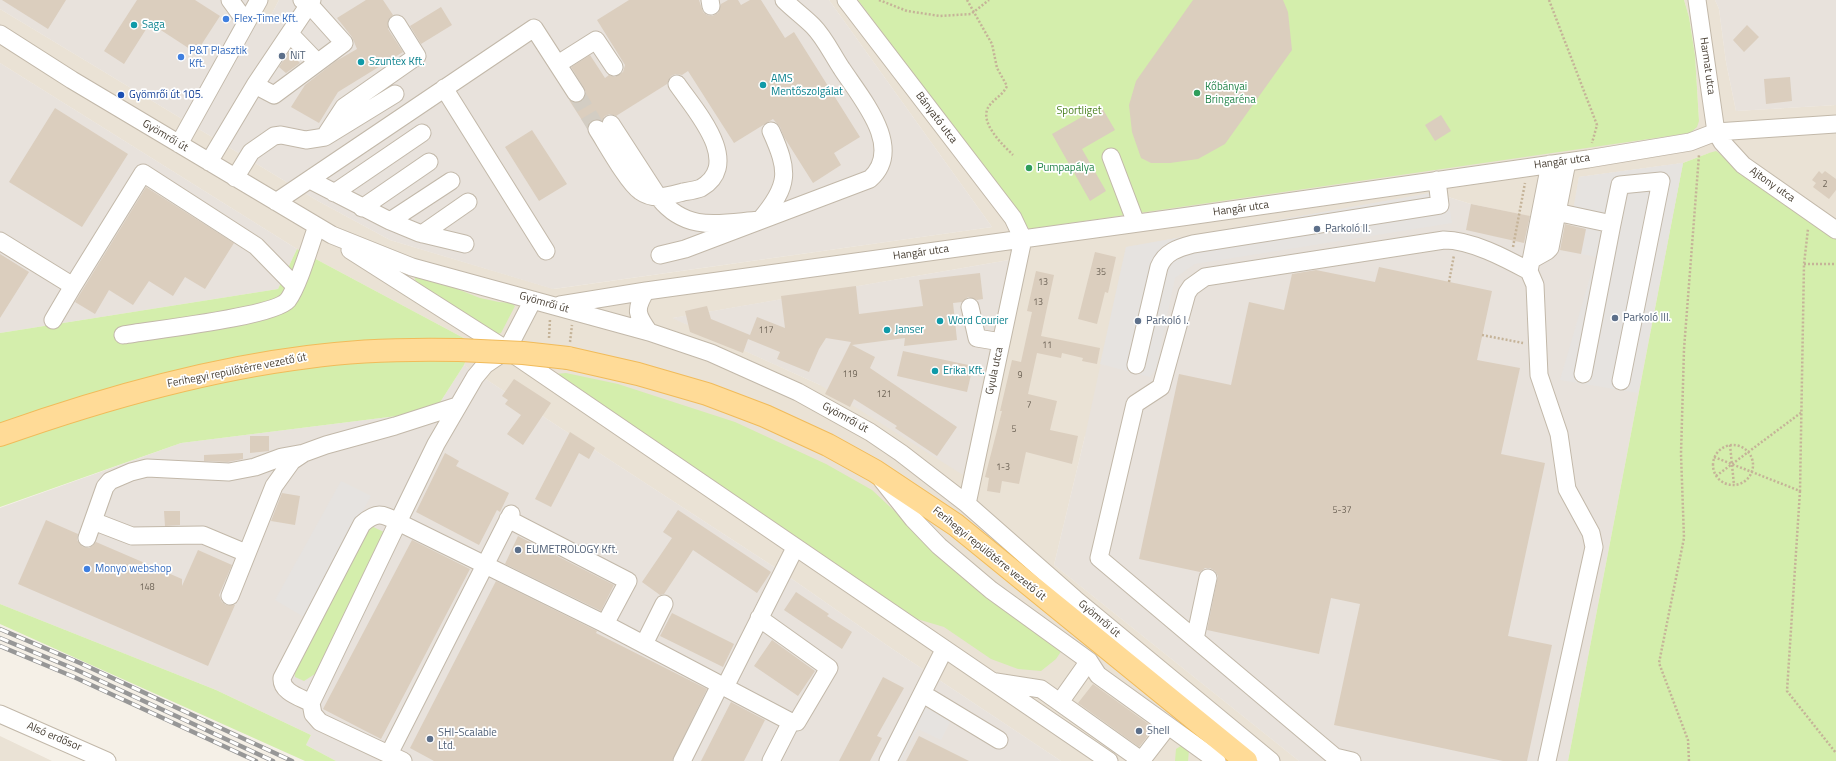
<!DOCTYPE html>
<meta charset="utf-8">
<style>
body{margin:0}
canvas{display:block;background:#f5f0e7}
</style>
<canvas width="1836" height="761"></canvas>
<script>
const ctx = document.querySelector('canvas').getContext('2d');
ctx.lineJoin = 'round';
function paint(path, color) { ctx.fillStyle = color; ctx.fill(path, 'evenodd'); }
function stroke(path, color, width, dash) { ctx.strokeStyle = color; ctx.lineWidth = width; ctx.lineCap = dash ? 'butt' : 'round'; ctx.setLineDash(dash || []); ctx.stroke(path); }
function write(font, color, halo, rows, align = 'center') {
  ctx.font = font + ' "Titillium Web",sans-serif'; ctx.lineWidth = 3.5; ctx.setLineDash([]); ctx.textBaseline = 'middle'; ctx.strokeStyle = halo; ctx.fillStyle = color; for (const [text, x, y, turn = 0] of rows) {
    ctx.save(); ctx.translate(x, y); ctx.rotate((+turn || 0) * Math.PI / 180); ctx.textAlign = isNaN(turn) ? turn : align; if (halo) ctx.strokeText(text, 0, 0); ctx.fillText(text, 0, 0); ctx.restore();
  }
}
paint(new Path2D(`
 M254 0H279L269 19Z
 M829 0H858L1029 229 1699 121 1695 55 1689 17 1684 0H1715L1719 9 1726 62 1736 111 1836 105V237L1740 169 1732 167 1724 156 1709 153 1683 163 1579 177 1571 225 1471 204 1448 197 1447 191 1085 436 1054 565 1299 761H1061L891 648 782 572 464 365 473 343 297 249 0 63V9L318 201 390 240 554 289 992 227ZM1009 260 820 385 673 318Z
 M0 736 52 761H0Z`), '#eae2d5');
paint(new Path2D(`
 M0 0H254L269 19 279 0H829L992 227 553 289 390 240 318 201 0 9Z
 M1715 0H1836V105L1736 111 1726 62 1719 9Z
 M0 63 297 249 278 289 0 333Z
 M1683 163 1568 761H1299L1054 565 1085 436 1126 247 1447 190 1448 197 1471 204 1570 225 1579 177Z
 M1009 260 963 475 820 385 672 318Z
 M464 365 782 572 891 648 1061 761H336L306 745 311 735 216 690 0 604V508L181 443 413 414 439 404Z`), '#e8e2dc');
paint(new Path2D(`
 M858 0H1684L1689 17 1695 55 1699 121 1697 127 1690 133 1029 229Z
 M1716 151C1725 157 1730 166 1740 169L1836 237V761H1568L1683 163 1709 153Z
 M297 249 473 343 464 365 439 404 413 414 181 443 0 507V333L278 289Z
 M414 276 447 285 480 298 499 302 511 303 515 306 501 333 498 334 416 282Z
 M566 373 618 384 735 422 826 464 872 490 904 520 924 542 988 596 1062 650 1056 659 1041 671 1018 669 991 659 944 627 917 619 555 374Z
 M367 524 386 533 318 672 304 681 295 677 294 665Z
 M0 604 216 690 311 735 306 745 336 761H305L0 624Z
 M1184 744 1189 750 1188 761H1175L1176 749Z`), '#d4eeac');
paint(new Path2D(`
 M1683 163 1638 393 1560 380 1596 257 1581 254 1586 228 1571 225 1579 177Z
 M1447 190 1452 223 1195 264 1175 278 1156 369 1150 377 1100 364 1126 247Z
 M341 481 371 496 304 617 275 600Z
 M917 704 951 720 941 740 918 729 901 761H888Z`), '#e6e3e0');
paint(new Path2D(`
 M2 0H66L48 29Z
 M137 0H195L220 16 196 53 150 23 124 64 104 51Z
 M366 0H383L393 15 388 20V29L403 52 338 92 319 123 291 107 305 85 336 61 357 49 352 37 337 18Z
 M629 0H699L703 12 707 15 712 16 718 13 721 4 728 0H738L741 5 750 0H761L785 38 794 32 860 137 834 153 841 165 813 183 784 137 780 127 773 119 734 143 688 71 682 75 676 74 671 76 667 84 616 116 610 114 605 116 602 120 597 119 592 120 587 128 569 100 576 103 581 102 585 98 586 93 584 88 571 67 590 55 605 78 609 75 615 77 623 72 625 65 597 20Z
 M1193 0H1283L1288 12 1292 50 1225 144 1198 159 1170 163H1151L1141 158 1132 132 1129 105 1136 81Z
 M441 7 452 25 421 44 410 26Z
 M1747 25 1759 37 1744 52 1733 40Z
 M289 52 300 63 286 73 279 67Z
 M1790 77 1792 101 1766 104 1764 79Z
 M1101 106 1115 130 1082 149 1106 191 1090 201 1052 134Z
 M55 108 128 154 82 227 9 182Z
 M1441 115 1451 131 1435 141 1425 125Z
 M532 130 567 184 539 201 505 147Z
 M1819 171 1822 174 1825 171 1836 179V190L1829 199 1813 187 1816 183 1812 180Z
 M146 187 234 243 205 289 185 277 173 296 149 281 133 305 109 290 95 314 75 302Z
 M1471 204 1530 216 1524 243 1466 230Z
 M1565 224 1586 229 1581 254 1560 250Z
 M1095 252 1116 257 1108 293 1105 292 1097 324 1078 319Z
 M0 254 29 272 0 318Z
 M1379 267 1492 291 1477 360 1520 368 1501 454 1545 463 1508 636 1552 645 1527 761H1503L1334 725 1360 604 1331 598 1319 654 1207 630 1218 576 1215 571 1210 568H1205L1200 572 1139 559 1179 374 1231 385 1249 302 1284 310 1292 274 1316 270 1375 282Z
 M1036 271 1054 275 1041 336 1100 348 1097 364 1082 361 1083 358 1062 353 1061 358 1037 353 1028 394 1057 401 1050 430 1078 436 1072 464 1026 452 1019 484 1002 481 1000 493 987 491 989 478 985 477 1002 411H1000L1012 360 1021 362 1032 312 1027 311Z
 M980 273 983 299 977 300 968 297 962 302 953 303 957 340 904 346 905 338 852 345 875 357 870 368 957 427 937 456 895 428 897 426 854 399 850 407 825 394 851 342 826 338 819 349 809 372 777 359 780 352 748 339 743 353 690 332 685 311 707 306 711 319 750 335 757 317 785 328 781 296 856 286 859 314 923 306 919 280Z
 M903 351 973 366 967 392 897 376Z
 M514 379 551 403 523 445 507 434 521 415 505 404 508 400 502 396Z
 M570 432 595 448 589 459 579 453 551 507 535 499Z
 M250 436H269V451L250 453Z
 M243 453V459L228 462 204 461V455Z
 M445 453 459 461 456 466 509 493 500 512 497 510 479 545 416 512Z
 M282 493 300 496 295 525 271 521Z
 M678 510 771 572 757 593 693 550 664 594 660 595 642 582 672 538 663 532Z
 M164 511H180V525L165 526Z
 M46 520 78 534 77 540 83 547 89 548 96 542 182 579V586L198 550 232 565 219 595 222 602 226 605H235L208 666 18 584Z
 M518 536 614 585 601 611 505 564Z
 M412 540 470 569 381 739 323 709Z
 M496 581 597 631 596 633 707 689 672 761H434L410 748Z
 M796 592 829 614 827 616 852 632 842 649 784 610Z
 M672 613 734 644 723 667 660 636Z
 M772 640 815 671 798 696 754 666Z
 M883 677 904 688 877 736 882 738 870 761H839Z
 M1093 684 1154 728 1139 747 1078 703Z
 M731 702 765 720 744 761H701Z
 M919 736 969 761H906Z`), '#dbcebe');
stroke(new Path2D(`
 M576 93 597 129`), '#d3cdc3', 17, [17, 8]);
const minor = new Path2D(`
 M230 0 246 22
 M710 0 711 6
 M846 0 1013 218 1023 239
 M1697 0 1716 132 1722 142 1743 165 1836 230
 M0 34 72 80 332 235 412 267 649 332 711 353 798 392 870 432 901 453 967 504 1075 599 1271 761
 M290 34 317 62
 M558 64 596 40 614 67
 M255 85 274 95 344 43 309 4 302 0
 M444 88 546 251
 M611 124 659 198C687 233 720 223 760 220 790 185 789 171 771 131
 M597 129C606 143 628 183 640 191 654 201 668 196 683 192 689 191 696 190 701 188 744 163 694 109 677 84
 M327 133 344 107 417 56 397 24
 M179 144 259 0
 M1111 157 1136 223
 M209 162 255 85 312 0
 M235 178 251 152 274 136 281 135 306 140 325 137 395 94
 M310 180 390 221 419 233 465 244
 M334 193 422 133
 M276 202 534 28 576 93
 M362 208 429 162
 M1542 209 1612 224 1583 374
 M390 221 451 181
 M1612 224 1620 185 1661 181 1621 381
 M422 234 468 202
 M0 241 73 286 143 173 256 246 295 286
 M350 250 507 350 1109 761
 M660 255 685 249 870 179C905 148 861 98 842 69 833 56 825 38 813 26 804 17 793 9 784 0
 M1531 260 1547 251 1550 248 1567 162
 M646 291C634 310 637 315 649 332
 M533 300 507 350 485 365 475 377 436 444 398 522 605 624 791 722 771 761
 M560 305 646 291 1189 216 1588 159 1690 142 1716 132 1836 124
 M970 307 977 338 1001 342
 M53 320 73 286
 M123 335C151 330 274 317 288 300 299 285 310 245 317 226
 M1136 365 1159 267C1165 252 1178 248 1193 244L1440 205 1437 180
 M882 480 913 519 939 546 991 590 1089 661 1098 675 1217 761
 M967 504 1023 239
 M508 519 628 581 605 624
 M87 538 93 521
 M246 553 203 535 132 536 93 521 105 487 110 481 131 472 147 468 229 472 255 467 282 457 304 453
 M230 596 274 486 292 461 304 453 326 445 395 426 457 406
 M759 618 829 668 797 722H791
 M1195 639 1208 578
 M644 644 664 604
 M996 682 1041 689 1142 761
 M725 687 795 548
 M923 694 999 740
 M1060 702 1089 661
 M311 703C300 697 281 692 282 678L362 524C377 511 382 514 398 522L311 703 313 714 320 722 403 761
 M0 714 107 761
 M389 754 511 514
 M682 761 720 685
 M888 761 944 650
 M1141 761 1168 726
 M1352 761 1335 757 1099 558 1135 404 1161 387 1187 293 1191 287 1205 277 1444 240C1471 240 1505 258 1529 271
 M1547 761 1594 547 1591 533 1567 489 1559 434 1539 375 1535 285 1529 271 1550 164`);
const major = new Path2D(`
 M568 358 638 374 707 394 765 416 828 445 875 471 956 525 1246 761
 M0 435C99 400 203 370 308 357 358 350 409 349 459 350`);
stroke(minor, '#c2b8a9', 19);
stroke(major, '#f1bb5a', 24);
stroke(new Path2D(`
 M879 0 907 11 940 16 971 14 989 0
 M967 0 992 44 997 68 1007 86C1003 95 995 98 989 106 978 122 1003 145 1013 155
 M1549 0 1597 125 1592 143
 M1513 247 1525 183
 M1804 264H1836
 M1449 282 1454 255
 M1482 335 1523 343
 M549 338 550 319
 M570 342 572 325
 M1730 445 1734 485
 M1713 465a20 20 0 1 1 40 0a20 20 0 1 1-40 0Z
 M1714 457 1800 491 1804 264 1808 229
 M1716 476 1802 412
 M1800 491 1787 691 1836 753
 M1689 761 1688 740 1659 663 1684 538 1681 454 1684 349 1699 155`), '#c5b398', 2.5, [2, 2]);
stroke(minor, '#fff', 17);
stroke(major, '#ffdb97', 22);
const rail = new Path2D(`
 M0 629 80 663 292 761
 M0 638 77 670 273 761
 M0 646 74 677 256 761`);
stroke(rail, '#979797', 4.5);
stroke(rail, '#fff', 3, [9]);
const majorBridge = new Path2D(`
 M459 350 523 353 568 358`);
stroke(majorBridge, '#f1bb5a', 24, []);
stroke(majorBridge, '#ffdb97', 22);
for (const [x, y, r, color] of [
 [226,19,4,"#3f7fe0"],
 [134,25,4,"#0f9aa8"],
 [282,56,4,"#5c6f8a"],
 [181,57,4,"#3f7fe0"],
 [361,62,4,"#0f9aa8"],
 [763,85,4,"#0f9aa8"],
 [1197,93,4,"#2e9e5b"],
 [121,95,4,"#1a4fb4"],
 [1029,168,4,"#2e9e5b"],
 [1317,229,4,"#5c6f8a"],
 [1615,318,4,"#5c6f8a"],
 [940,321,4,"#0f9aa8"],
 [1138,321,4,"#5c6f8a"],
 [887,330,4,"#0f9aa8"],
 [935,371,4,"#0f9aa8"],
 [518,550,4,"#5c6f8a"],
 [87,569,4,"#3f7fe0"],
 [1139,731,4,"#5c6f8a"],
 [430,739,4,"#5c6f8a"]
]) { const dot = new Path2D(); dot.arc(x, y, r, 0, 2 * Math.PI); ctx.fillStyle = color; ctx.fill(dot); stroke(dot, '#fff', 1.5); }
write('9px', '#6e6457', null, [
 ["2",1825,185],
 ["35",1101,273],
 ["13",1043,283],
 ["13",1038,303],
 ["117",766,331],
 ["11",1047,346],
 ["119",850,375],
 ["9",1020,376],
 ["121",884,395],
 ["7",1029,406],
 ["5",1014,430],
 ["1-3",1003,468],
 ["5-37",1342,511],
 ["148",147,588]
]);
write('11px', '#366cbe', '#fff', [
 ["Flex-Time Kft.",234,19],
 ["P&T Plasztik",189,51],
 ["Kft.",189,64],
 ["Monyo webshop",95,569]
], 'left');
write('11px', '#0d838f', '#fff', [
 ["Saga",142,25],
 ["Szuntex Kft.",369,62],
 ["AMS",771,79],
 ["Mentőszolgálat",771,92],
 ["Word Courier",948,321],
 ["Janser",895,330],
 ["Erika Kft.",943,371]
], 'left');
write('11px', '#4e5e75', '#fff', [
 ["NiT",290,56],
 ["Parkoló II.",1325,229],
 ["Parkoló III.",1623,318],
 ["Parkoló I.",1146,321],
 ["EUMETROLOGY Kft.",526,550],
 ["Shell",1147,731],
 ["SHI-Scalable",438,733],
 ["Ltd.",438,746]
], 'left');
write('11px', '#494035', '#fff', [
 ["Harmat utca",1707,66,82],
 ["Bányató utca",936,118,53],
 ["Gyömrői út",165,136,31],
 ["Hangár utca",1562,162,-8],
 ["Ajtony utca",1772,185,35],
 ["Hangár utca",1241,209,-8],
 ["Hangár utca",921,253,-8],
 ["Gyömrői út",544,303,16],
 ["Ferihegyi repülőtérre vezető út",237,371,-11],
 ["Gyula utca",995,371,-78],
 ["Gyömrői út",845,418,29],
 ["Ferihegyi repülőtérre vezető út",989,554,39],
 ["Gyömrői út",1099,619,40],
 ["Alsó erdősor",54,737,23]
]);
write('11px', '#27864d', '#fff', [
 ["Kőbányai",1205,87],
 ["Bringaréna",1205,100],
 ["Pumpapálya",1037,168]
], 'left');
write('11px', '#164399', '#fff', [
 ["Gyömrői út 105.",129,95]
], 'left');
write('11px', '#4b8221', '#fff', [
 ["Sportliget",1079,111]
]);
</script>
